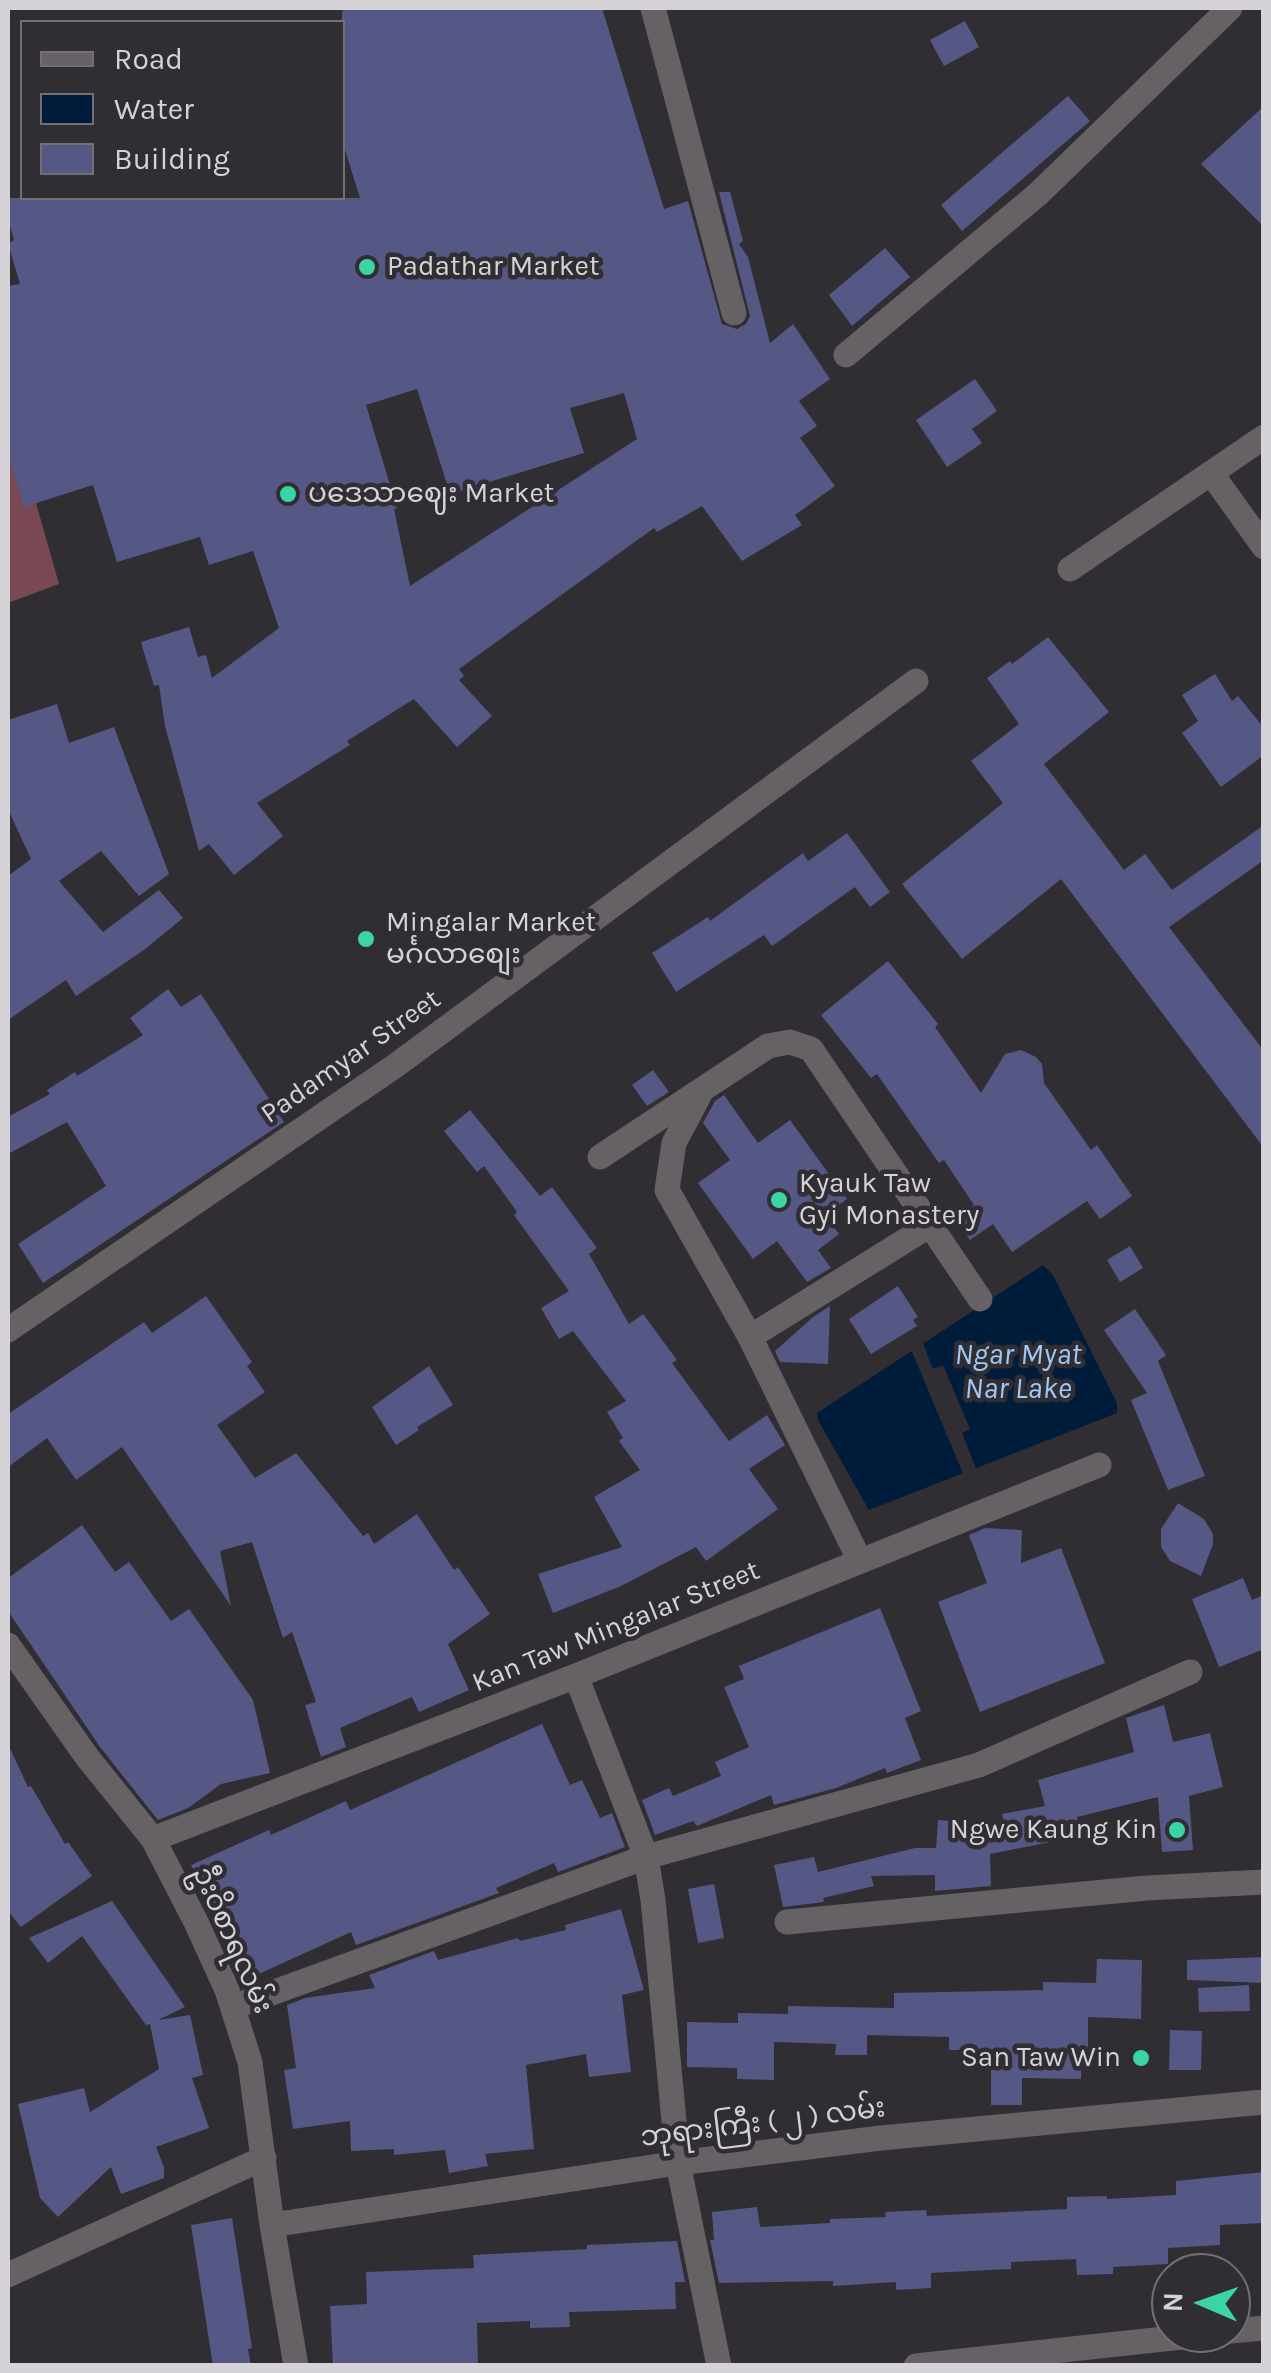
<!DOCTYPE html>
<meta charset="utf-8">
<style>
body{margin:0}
#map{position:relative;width:1271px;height:2373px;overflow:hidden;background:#302d33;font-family:Karla,sans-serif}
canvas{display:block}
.frame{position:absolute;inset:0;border:10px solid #d5d3d7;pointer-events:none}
.legend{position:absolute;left:20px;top:20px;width:325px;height:180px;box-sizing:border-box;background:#302d33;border:2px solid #726f75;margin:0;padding:12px 18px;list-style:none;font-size:30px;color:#d5d3d7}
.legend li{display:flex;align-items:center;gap:20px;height:50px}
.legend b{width:50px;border:2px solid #726f75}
.north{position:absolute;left:1151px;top:2253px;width:100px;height:100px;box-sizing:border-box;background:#302d33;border:2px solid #726f75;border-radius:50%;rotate:272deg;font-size:28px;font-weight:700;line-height:40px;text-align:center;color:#d5d3d7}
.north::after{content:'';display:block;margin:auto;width:35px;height:45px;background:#3bd4a4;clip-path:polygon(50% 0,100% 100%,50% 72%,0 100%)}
</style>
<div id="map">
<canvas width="1271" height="2373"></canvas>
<div class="frame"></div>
<ul class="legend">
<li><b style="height:12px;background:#656164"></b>Road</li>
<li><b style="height:28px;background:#001c3b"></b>Water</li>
<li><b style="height:28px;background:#555884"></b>Building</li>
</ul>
<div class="north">N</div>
</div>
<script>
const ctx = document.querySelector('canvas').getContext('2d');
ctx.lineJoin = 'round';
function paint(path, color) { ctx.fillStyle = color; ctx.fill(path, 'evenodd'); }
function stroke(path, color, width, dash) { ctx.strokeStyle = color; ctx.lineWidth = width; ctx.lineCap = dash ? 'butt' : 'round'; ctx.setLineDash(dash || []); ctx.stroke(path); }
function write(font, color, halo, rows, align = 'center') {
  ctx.font = font + ' Karla,"Noto Sans Myanmar",sans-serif'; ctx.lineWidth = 9; ctx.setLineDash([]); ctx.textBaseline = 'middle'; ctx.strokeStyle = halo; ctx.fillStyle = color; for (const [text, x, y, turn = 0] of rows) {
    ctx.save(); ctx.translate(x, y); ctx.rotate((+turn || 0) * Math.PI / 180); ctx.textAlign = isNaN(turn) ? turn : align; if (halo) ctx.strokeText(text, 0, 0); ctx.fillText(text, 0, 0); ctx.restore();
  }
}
paint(new Path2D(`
 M8 404 59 584 8 603Z`), '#784853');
paint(new Path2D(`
 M1043 1265 1053 1275 1117 1403V1413L869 1510 818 1420 817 1413Z`), '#001c3b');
paint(new Path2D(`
 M922 1341 933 1369 943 1365 970 1429 962 1433 977 1471 964 1476 910 1347Z`), '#302d33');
paint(new Path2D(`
 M353 8H602L664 209 688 201 722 324 737 329 746 324 750 316 719 192H730L743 241 739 244 748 257 770 343 793 324 830 379 799 401 817 426 800 438 835 486 795 515 802 525 742 561 702 506 657 532 654 528 459 669 464 676 459 680 492 716 457 747 414 699 347 741 350 745 257 803 283 836 234 875 209 844 199 851 165 726 159 685 154 686 141 642 189 627 198 657 206 655 212 678 279 628 253 551 209 565 200 537 117 562 93 485 24 507 8 454V286L20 284 8 244 14 240 8 220V198H360L342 140V11ZM417 389 450 494 584 453 570 408 624 393 637 439 410 586 394 509 397 508 366 405Z
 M965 21 979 47 944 66 930 40Z
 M1068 96 1090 121 962 231 941 205Z
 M1264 106V227L1201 164Z
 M885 248 910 277 852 326 829 295Z
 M975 379 997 411 972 429 982 443 947 467 916 420Z
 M1048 637 1109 712 1044 764 1124 870 1145 854 1172 890 1264 825V860L1169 927 1264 1051V1148L1061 879 962 959 902 884 1003 803 971 761 1019 724 987 678 1010 661 1012 664Z
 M1215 674 1232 701 1238 696 1264 728V755L1221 787 1182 733 1198 721 1182 695Z
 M57 704 69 743 114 727 169 874 139 896 101 851 59 881 103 932 159 890 183 918 144 950 76 996 66 980 8 1020V876L31 859 8 809V720Z
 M847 833 890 892 870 907 855 887 772 946 764 935 676 992 652 953 708 917 710 921 803 853 808 861Z
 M888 961 938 1024 935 1027 981 1093 1005 1054 1021 1050 1036 1057 1042 1064 1044 1083 1091 1150 1097 1145 1132 1196 1100 1219 1087 1201 1012 1252 993 1224 970 1240 955 1218 974 1205 944 1160 939 1163 877 1074 871 1078 821 1015Z
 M168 989 181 1007 201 994 284 1122 43 1283 18 1244 106 1186 67 1122 8 1154V1117L50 1094 47 1090 75 1072 77 1076 143 1035 130 1018Z
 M653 1070 669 1092 647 1106 632 1085Z
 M724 1095 758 1143 790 1120 847 1199 825 1215 839 1234 818 1250 831 1268 807 1282 777 1241 753 1259 698 1183 730 1160 703 1123 715 1101Z
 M470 1110 540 1196 552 1187 597 1248 589 1254 629 1324 643 1314 677 1360 672 1363 729 1441 767 1415 785 1445 749 1469 778 1509 706 1561 696 1547 621 1586 553 1613 538 1574 622 1547 594 1497 640 1470 619 1441 623 1438 607 1412 626 1401 573 1331 559 1339 541 1308 569 1291 514 1215 517 1212 484 1166 477 1172 444 1131Z
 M1130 1246 1143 1268 1120 1282 1107 1260Z
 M898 1286 918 1317 913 1320 917 1326 871 1354 849 1319Z
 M206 1296 252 1362 247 1366 265 1392 217 1425 255 1478 296 1453 363 1536 368 1533 374 1544 417 1514 454 1570 458 1567 490 1614 448 1644 469 1690 419 1712 412 1697 340 1728 346 1747 321 1757 305 1705 316 1702 292 1632 283 1638 252 1542 220 1551 231 1606 122 1447 76 1480 47 1438 8 1467V1414L144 1322 152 1333Z
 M830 1306 828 1364 780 1362 775 1351 813 1317Z
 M1135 1309 1166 1355 1158 1361 1205 1476 1168 1490 1131 1400 1147 1393 1104 1330Z
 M429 1366 453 1405 417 1427 419 1430 396 1445 372 1407Z
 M1178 1503 1204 1519 1213 1534V1544L1201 1576 1170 1561 1161 1547V1529Z
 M82 1525 115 1572 129 1562 171 1621 189 1609 253 1700 270 1773 221 1784 188 1808 158 1820 100 1747 8 1611V1578Z
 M985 1528 1022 1530 1021 1563 1061 1548 1105 1663 980 1712 938 1602 987 1583 969 1535Z
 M1243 1578 1252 1600 1264 1595V1649L1219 1667 1192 1599Z
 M880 1608 921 1711 905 1718 921 1760 887 1773 885 1768 836 1788 774 1805 771 1795 697 1826 693 1821 655 1835 642 1800 669 1788 673 1796 721 1776 715 1762 749 1747 724 1687 744 1679 739 1666Z
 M1164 1705 1173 1742 1210 1733 1223 1787 1189 1796 1193 1850 1162 1852 1158 1797 1077 1817 1081 1836 990 1854 991 1886 935 1891V1875L871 1876 874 1886 823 1898 824 1902 783 1907 774 1865 814 1857 818 1872 915 1848H936L938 1820 1005 1826 1002 1814 1045 1806 1038 1780 1134 1752 1126 1718Z
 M542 1724 570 1785 582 1780 600 1818 612 1813 625 1847 558 1872 554 1863 496 1888 499 1893 356 1945 351 1932 252 1977 225 1915 218 1918 191 1865 269 1830 271 1835 346 1801 350 1810Z
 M8 1744 28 1787 31 1786 65 1844 68 1842 92 1876 21 1927 8 1911Z
 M714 1884 724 1938 698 1943 688 1889Z
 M112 1901 185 2007 158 2020 190 2015 203 2075 192 2078 209 2128 156 2147 164 2167V2178L121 2194 111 2167 58 2217 40 2198 18 2104 84 2088 90 2112 159 2069 150 2024 146 2025 82 1936 48 1963 29 1938Z
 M621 1909 644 1990 622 1995 631 2072 589 2077 586 2054 526 2065 534 2149 485 2154 488 2166 449 2173 445 2150 394 2155V2149L351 2151 350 2121 293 2129 284 2070 296 2068 287 2005 305 1998 375 1988 369 1975 434 1951 438 1960 518 1938 520 1941 566 1930 565 1925Z
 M1264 1957V1983L1187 1980V1960Z
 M1097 1959 1142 1960 1141 2019 1088 2017V2064H1081V2079L1022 2078V2105H991V2050H949V2037L867 2035V2055H835L836 2044 774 2042V2080L737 2079V2068L687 2067V2022L738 2023V2013L788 2014V2006L894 2008V1993L1043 1990V1982L1096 1983Z
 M1249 1985 1250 2011 1199 2012 1198 1988Z
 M1170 2030 1202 2031 1201 2070H1169Z
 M1264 2172V2223L1220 2225V2245L1168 2248V2264L1113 2267V2274L1077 2275 1076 2259 1011 2262V2269L931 2273V2288L896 2290V2282L833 2286V2281L719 2283 710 2240H714L712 2212 757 2207 760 2227 830 2223V2219L886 2217 885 2212 926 2210 927 2216 1067 2209V2197L1107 2196V2199L1176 2195V2181Z
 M232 2218 252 2348 248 2349 251 2366H213L191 2225Z
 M677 2241 685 2282H675L676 2309 569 2312 570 2327 530 2328V2321L477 2323 478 2365 333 2366 330 2306 367 2304 366 2272 474 2268 473 2255 587 2249V2245Z`), '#555884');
stroke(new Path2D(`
 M653 8 734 313
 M846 355 1038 194 1230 8
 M1211 473 1264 547
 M1070 569 1264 437
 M701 1092 674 1143 667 1190 750 1337 932 1224
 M600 1157 768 1046 790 1042 811 1049 980 1299
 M8 1330 395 1066 916 681
 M750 1337 860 1561
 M8 1645 87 1757 153 1839 196 1922 227 1990 250 2062 272 2225 296 2366
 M576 1676 646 1857 653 1900 678 2163 719 2366
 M153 1839 576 1676 1099 1465
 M787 1922 1147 1888 1264 1882
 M233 2007 646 1857 979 1765 1190 1672
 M272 2225 678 2163 881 2138 1264 2102
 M8 2275 264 2158
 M1231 2331 1264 2328
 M916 2366 1219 2333`), '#656164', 25);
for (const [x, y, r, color] of [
 [367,267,10,"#3bd4a4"],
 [288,494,10,"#3bd4a4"],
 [366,939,10,"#3bd4a4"],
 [779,1200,10,"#3bd4a4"],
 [1177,1830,10,"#3bd4a4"],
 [1141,2058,10,"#3bd4a4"]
]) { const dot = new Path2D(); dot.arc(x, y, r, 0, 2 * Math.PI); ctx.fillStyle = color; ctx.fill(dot); stroke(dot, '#302d33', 4); }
write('28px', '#d5d3d7', '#302d33', [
 ["Padathar Market",387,267],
 ["ပဒေသာဈေး Market",308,494],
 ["Mingalar Market",386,923],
 ["မင်္ဂလာစျေး",386,955],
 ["Kyauk Taw",799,1184],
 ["Gyi Monastery",799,1216],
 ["Ngwe Kaung Kin",1157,1830,"right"],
 ["San Taw Win",1121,2058,"right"]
], 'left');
write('28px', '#d5d3d7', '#302d33', [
 ["Padamyar Street",351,1057,-35],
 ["Kan Taw Mingalar Street",616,1627,-22],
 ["ဦးဝိစာရလမ်း",232,1940,66],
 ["ဘုရားကြီး ( ၂ ) လမ်း",763,2123,-7]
]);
write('italic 30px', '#9fc8f7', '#302d33', [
 ["Ngar Myat",1018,1355],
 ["Nar Lake",1018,1389]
]);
</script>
